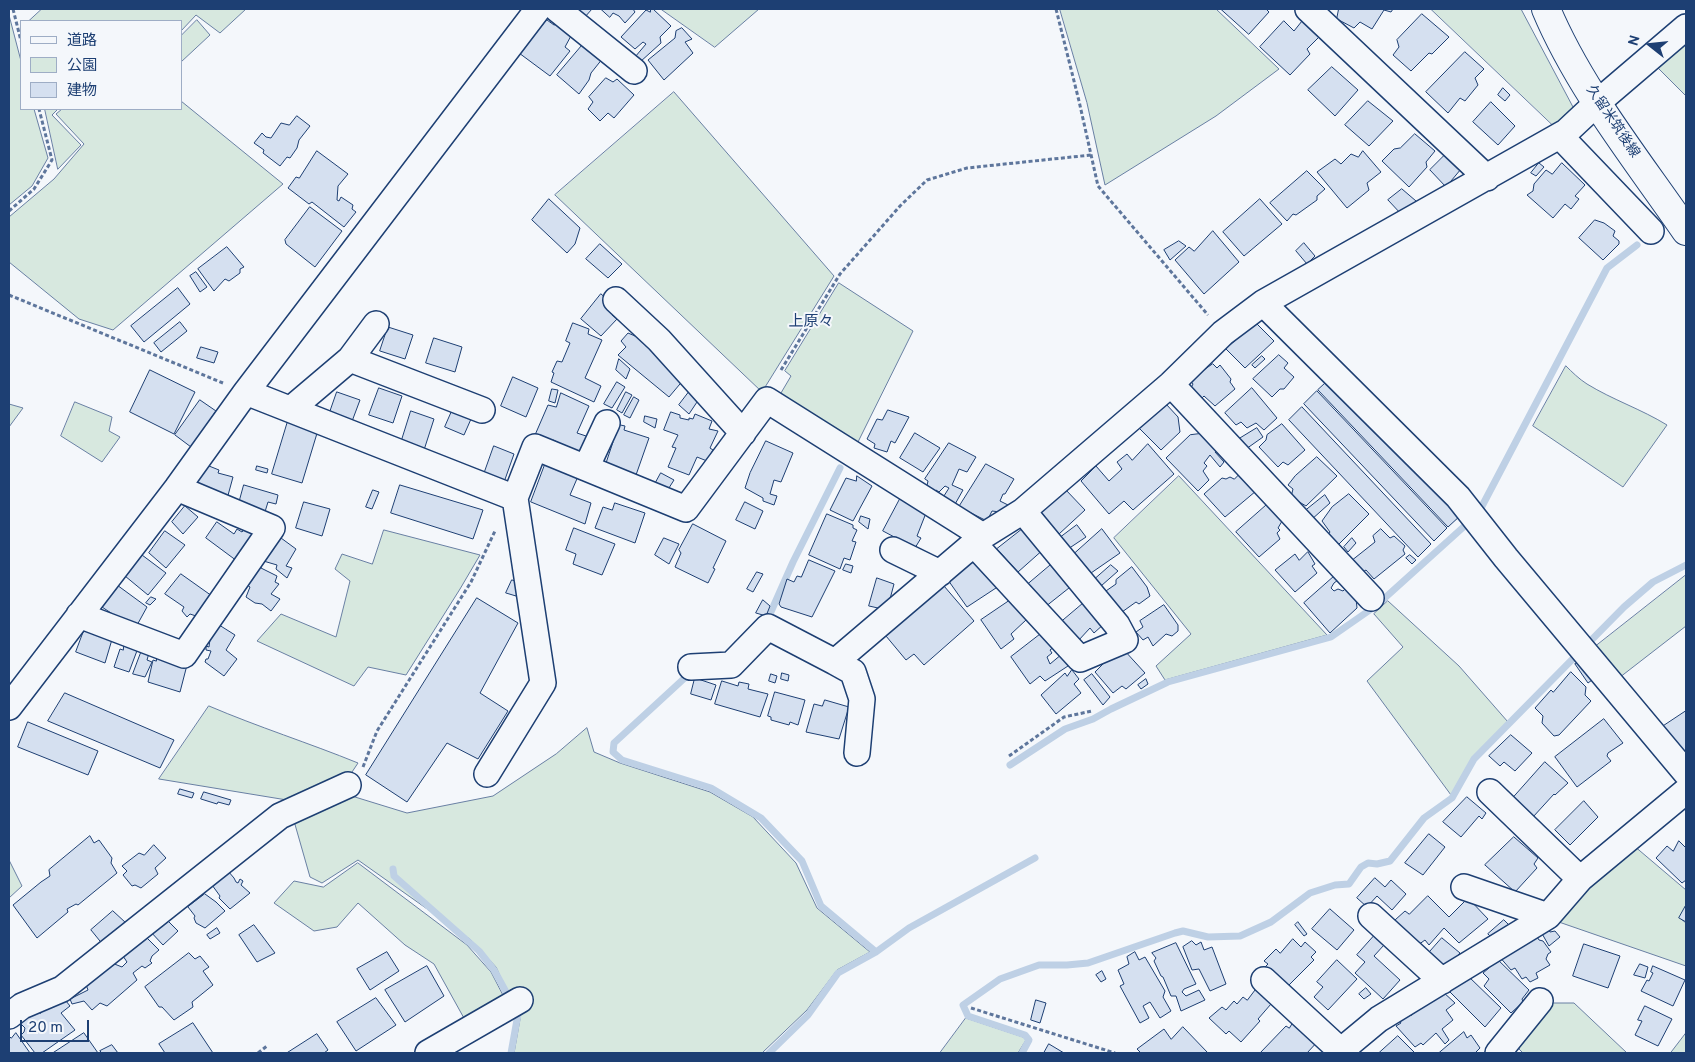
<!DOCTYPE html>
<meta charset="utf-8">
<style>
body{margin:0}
#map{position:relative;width:1695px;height:1062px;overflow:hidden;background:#f4f7fb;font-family:Overpass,"Noto Sans JP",sans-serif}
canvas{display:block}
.frame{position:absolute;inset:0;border:10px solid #1d3f73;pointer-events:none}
.legend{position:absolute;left:20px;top:20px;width:162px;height:90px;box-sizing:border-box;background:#f4f7fb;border:1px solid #9eadc5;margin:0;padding:6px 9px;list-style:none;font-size:15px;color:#1d3f73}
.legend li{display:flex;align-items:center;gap:10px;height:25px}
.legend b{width:25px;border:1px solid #9eadc5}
.north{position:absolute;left:1625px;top:20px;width:50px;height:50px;-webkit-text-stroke:4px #f4f7fb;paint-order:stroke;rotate:286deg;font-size:14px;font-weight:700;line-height:20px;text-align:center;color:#1d3f73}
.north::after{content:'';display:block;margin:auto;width:18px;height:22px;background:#1d3f73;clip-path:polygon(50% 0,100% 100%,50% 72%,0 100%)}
.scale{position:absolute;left:20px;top:1020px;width:69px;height:22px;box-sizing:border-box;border:2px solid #1d3f73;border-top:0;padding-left:6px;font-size:15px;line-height:18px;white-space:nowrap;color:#1d3f73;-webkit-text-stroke:4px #f4f7fb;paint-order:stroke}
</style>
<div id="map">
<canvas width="1695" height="1062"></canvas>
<div class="frame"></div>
<ul class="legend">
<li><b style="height:6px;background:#f4f7fb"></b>道路</li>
<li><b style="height:14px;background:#d7e8df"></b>公園</li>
<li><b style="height:14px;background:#d5e0f0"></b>建物</li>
</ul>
<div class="north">N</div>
<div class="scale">20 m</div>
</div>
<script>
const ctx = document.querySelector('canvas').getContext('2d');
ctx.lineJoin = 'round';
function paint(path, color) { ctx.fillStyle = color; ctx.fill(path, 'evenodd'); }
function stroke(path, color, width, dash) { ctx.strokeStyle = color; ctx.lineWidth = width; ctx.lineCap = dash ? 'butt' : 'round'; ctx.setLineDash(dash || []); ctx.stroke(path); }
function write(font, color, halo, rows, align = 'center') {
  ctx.font = font + ' Overpass,"Noto Sans JP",sans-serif'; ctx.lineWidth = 4; ctx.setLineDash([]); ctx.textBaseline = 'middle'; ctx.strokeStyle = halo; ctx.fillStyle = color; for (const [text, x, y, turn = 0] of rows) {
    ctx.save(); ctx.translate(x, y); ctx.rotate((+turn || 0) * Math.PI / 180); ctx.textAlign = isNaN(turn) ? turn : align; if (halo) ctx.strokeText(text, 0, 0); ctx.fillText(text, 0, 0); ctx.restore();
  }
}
const green = new Path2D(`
 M42 9H246L220 33 196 15 181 31V21H29Z
 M661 9H759L715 47Z
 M1060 9H1216L1279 69 1216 116 1105 185 1087 103Z
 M1431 9H1521L1573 107 1554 126Z
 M9 15 21 61V109H34L48 158 32 186 9 205Z
 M197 20 210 35 181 62V36Z
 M1686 44V96L1658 68Z
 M674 92 834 276 762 392 555 195Z
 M181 101 283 184 113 330 79 319 9 262V217L54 179 84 144 56 114 62 109H181Z
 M45 109H58L52 115 81 145 58 169Z
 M839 283 913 331 855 448 778 398 791 376 785 371Z
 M1566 366C1572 372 1579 379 1587 384 1613 400 1641 409 1667 425L1623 487 1533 426Z
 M75 402 112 417 109 431 120 437 102 462 61 436Z
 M9 404 23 408 9 427Z
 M1179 476 1327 635 1165 680 1156 666 1191 634 1114 538Z
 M384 530 480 555 460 589 406 675 368 667 354 686 257 641 281 614 336 637 350 581 335 569 342 554 372 564Z
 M1686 575V626L1615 681 1591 650Z
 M1388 601 1459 666 1508 722 1474 757 1451 795 1367 681 1403 647 1374 614Z
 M209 706C258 727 309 743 358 763L348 778 293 801 159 779Z
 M587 728 594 752 620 763 710 792 753 817 796 863 817 908 870 952 837 970 807 1010 762 1053H514L520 1019 496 967 471 940 358 860 322 883 310 877 294 821 342 793 407 813 493 796 556 754Z
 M1633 845 1686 890V909L1681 919 1686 923V966L1553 920Z
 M9 860 22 886 9 898Z
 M358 863 467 945 491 972 506 1001 465 1020 434 964 405 945 358 903 337 927 314 931 274 903 294 881 323 887Z
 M1548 1003H1574L1627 1053H1523L1519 1049 1520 1038Z
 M966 1018 1023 1037 1026 1040 1018 1053H940Z
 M1686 1033V1053H1669H1670Z`);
paint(green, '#d7e8df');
stroke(green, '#687fa3', 1);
stroke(new Path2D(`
 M766 623 793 562 840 468
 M692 674H689L614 743 613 752 622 760 711 788 761 818 802 861 821 906 876 952
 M1010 765 1065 729 1093 719 1111 709 1168 682 1331 637 1377 605 1469 522 1480 510 1607 268 1637 245
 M393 869 394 876 479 951 494 970 518 1014 511 1053
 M769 1053 808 1015 838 973 876 952 909 928 1035 858
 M1022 1053 1029 1040 1025 1035 968 1016 963 1005 1000 979 1039 965H1067L1088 963 1175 933 1183 931 1208 937 1240 936 1271 922 1310 893 1335 885 1349 884 1361 867 1368 863 1377 864 1390 861 1424 818 1452 798 1474 759 1624 607 1653 582 1686 565`), '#bed0e5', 7);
const building = new Path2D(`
 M581 9H592L584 18 578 13Z
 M601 9H633L635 12 625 23 619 16 613 13 610 17Z
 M651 9H653L671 26 660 37 661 43 640 62 635 57 646 44 643 42 635 49 621 37 646 10 650 12Z
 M1221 9H1266L1269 12 1249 34Z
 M1339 9H1393L1391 12 1384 10 1372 29 1360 22 1354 28 1337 19Z
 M1422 14 1449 37 1432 54 1429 53 1411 71 1393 55 1399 47 1397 40Z
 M547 20 554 25 558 24 572 34 565 47 570 51 550 76 519 53Z
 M1284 21 1294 31 1302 21 1319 37 1307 49 1310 54 1290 75 1260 47Z
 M682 28 692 39 685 42 693 53 664 80 648 60 675 38 676 31Z
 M585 42 603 58 591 73 589 80 579 94 557 75Z
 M1465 52 1484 69 1475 78 1478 85 1465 101 1460 98 1448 113 1426 92Z
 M1332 67 1358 90 1335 116 1308 90Z
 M606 78 613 82 617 79 634 95 614 118 608 113 600 121 588 109 593 102 589 97Z
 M1503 88 1510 95 1505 101 1498 95Z
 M1368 101 1393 121 1369 146 1345 125Z
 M1491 102 1515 126 1498 145 1473 122Z
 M297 116 310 126 299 140 297 148 290 158 287 157 280 166 263 153 264 150 254 143 262 133 266 137 271 138 281 123 289 125Z
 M1415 134 1435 151 1426 162 1427 167 1409 187 1382 161 1394 149 1400 148Z
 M317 151 348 174 338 186 337 200 339 201 341 197 353 205 352 209 356 212 344 227 312 202 309 204 288 188 296 177 299 178Z
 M1363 151 1381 172 1367 183 1369 190 1347 208 1317 172 1335 159 1341 164 1351 154 1358 157Z
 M1445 155 1461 169 1446 187 1430 170Z
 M1539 163 1544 167 1536 176 1531 173Z
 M1562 163 1585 185 1575 196 1579 199 1571 209 1565 204 1553 218 1527 195 1533 191 1534 184 1546 170 1552 174Z
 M1307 171 1325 189 1317 196V200L1296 215 1293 214 1287 221 1270 203Z
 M1402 189 1416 201 1402 215 1388 200Z
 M549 199 580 228 575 244 567 253 532 220Z
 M1260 199 1282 224 1244 256 1223 232Z
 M310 207 342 231 315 267 286 244 285 240Z
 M1595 220 1604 223 1615 231 1613 236 1619 241V244L1603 260 1579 238Z
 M1213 231 1239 262 1204 294 1175 260 1189 247 1194 251Z
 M1179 241 1186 246 1170 260 1164 250Z
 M1304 243 1315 256 1307 264 1296 251Z
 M600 244 622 264 608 278 586 259Z
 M227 247 244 267 240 269V273L229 281 225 279 214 291 198 269Z
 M196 272 207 287 200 292 190 276Z
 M178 288 190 304 144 342 131 326Z
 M601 294 618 308 612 315 617 319 601 336 581 319Z
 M180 322 187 331 161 352 154 343Z
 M573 323 589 329 588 334 602 340 585 378 601 386 594 402 551 382 554 373 552 372 557 361 562 362 570 343 566 341Z
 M1256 323 1274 341 1245 368 1226 349Z
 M388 327 413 335 405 359 380 351Z
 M638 331 685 378 669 397 618 355 626 347 621 341 628 333 635 336Z
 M434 338 462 347 455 372 426 363Z
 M201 347 218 352 214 363 197 358Z
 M1279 355 1288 363 1284 368 1294 377 1284 389H1280L1272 397 1253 379Z
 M1262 356 1265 359 1255 368 1252 365Z
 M619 359 630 369 626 379 616 370Z
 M1213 364 1217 368 1220 365 1231 379 1230 382 1235 389 1215 406 1204 396 1200 400 1191 388 1193 384 1190 380Z
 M150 370 195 392 174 434 130 412Z
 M513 377 538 388 526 417 501 406Z
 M1331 378 1461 515 1448 527 1318 390Z
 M617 382 625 387 612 408 604 404Z
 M379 388 402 396 393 423 369 415Z
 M692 388 701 396 689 414 679 405Z
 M1252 388 1277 418 1264 430 1256 423 1247 428 1241 422 1236 425 1225 413Z
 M552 389 558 390 555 403 549 401Z
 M1317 391 1447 528 1434 541 1304 404Z
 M337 392 360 400 351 424 329 415Z
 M626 392 632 395 622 413 617 410Z
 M561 393 589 406 577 433 589 437 582 454 553 440 551 443 535 435 548 405 556 407Z
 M634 397 639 400 630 418 624 415Z
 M200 400 216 411 191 447 175 435Z
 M1166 404 1178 417 1180 432 1161 450 1139 428Z
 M1302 407 1431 544 1418 557 1289 420Z
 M888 410 909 417 895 443 891 441 887 452 874 448 875 444 867 439 877 419 882 420Z
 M411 411 434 419 424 450 401 443Z
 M452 411 471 419 464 435 445 427Z
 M671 412 680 415V418L689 420V418L693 419 695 414 712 421 709 429 718 431 710 448 713 450 707 461 697 457 689 475 668 467 676 448 672 447 678 435 664 430Z
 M645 416 657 419 655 428 644 422Z
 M288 421 318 430 302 483 272 474Z
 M616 424 625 426 624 430 649 438 636 475 605 466 613 442 608 441Z
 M1282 424 1305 450 1288 465 1283 462 1278 467 1259 447 1266 440 1267 435Z
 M1257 428 1263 437 1246 449 1239 439Z
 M915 433 940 448 923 472 900 458Z
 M1207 433 1222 448 1215 452 1224 462 1220 467 1210 455 1204 463 1207 466 1203 471 1209 480 1198 491 1166 458 1190 435Z
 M766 441 793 453 781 482 774 480 770 494 777 496 774 505 763 501V498L745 488 750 473Z
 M949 443 976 457 967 472 959 469 952 485 963 490 954 506 942 499 949 488 945 486 939 492 936 490 932 495 926 490 928 481 925 479Z
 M1148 444 1174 474 1133 510 1124 501 1109 514 1081 481 1096 466 1109 481 1122 469 1117 462 1127 454 1132 460Z
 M494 446 514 454 503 485 483 477Z
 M1317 457 1337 476 1306 506 1291 497 1293 489 1288 485 1295 476Z
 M546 462 579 474 570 495 591 503 585 524 531 502Z
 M986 464 1014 479 1005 494H1003L1000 501 1010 506 1000 512 992 511 987 521 959 507Z
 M209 466 219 470 218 473 233 477 227 499 191 487Z
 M257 466 268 469 267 473 256 470Z
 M661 473 674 480 667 491 655 484Z
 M1240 474 1256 491 1225 517 1204 494 1222 478 1226 479 1230 477 1234 479Z
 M857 476 872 486 853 521 830 510 846 478 856 481Z
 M244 485 278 495 276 504 268 502 264 515 238 507Z
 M400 485 483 510 473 539 391 513Z
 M1065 489 1085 510 1059 534 1040 511Z
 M373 490 379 492 372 509 366 507Z
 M1349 494 1369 514 1336 547 1327 536 1330 532 1322 521 1332 507Z
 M1325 495 1330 503 1311 520 1305 511Z
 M900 499 926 513 917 536 921 538 915 548 883 531Z
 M304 502 330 509 322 536 296 528Z
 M745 502 763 511 755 529 736 520Z
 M1270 502 1285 516 1278 528 1280 530 1277 533 1280 539 1259 557 1236 532Z
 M615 503 645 513 635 543 595 528 603 507 612 510Z
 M185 506 198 517 183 534 172 522Z
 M827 514 853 525V528L857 530 852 541 856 542 850 560 844 558 840 569 809 555Z
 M861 516 870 519 868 529 859 522Z
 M217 522 234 534 237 529 242 532 246 527 256 534 237 561 206 538Z
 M693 524 726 541 713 568 715 569 708 583 675 567 681 553 679 550Z
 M1077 525 1086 537 1068 549 1061 537Z
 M1025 527 1045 548 1018 572 997 549Z
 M574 528 615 544 602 575 573 564 576 554 566 550Z
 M1102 529 1120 553 1091 573 1083 563 1080 564 1073 555Z
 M1381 529 1390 538 1394 536 1405 546 1403 550 1405 554 1374 579 1366 570 1361 573 1351 561 1375 542 1373 536Z
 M165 531 185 545 166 568 149 553Z
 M274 538 279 540 281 538 296 549 286 566 292 568 287 578 276 569 277 565 260 560Z
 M664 538 679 544 669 564 655 555Z
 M1352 538 1356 543 1348 552 1344 547Z
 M1308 552 1315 564 1312 566 1317 573 1295 592 1275 570 1295 554 1299 560Z
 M142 555 166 573 148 595 125 576Z
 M1410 555 1416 560 1412 564 1406 558Z
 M977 557 999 586 967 607 948 580Z
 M809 560 835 571 812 617 781 607 779 604 787 579 794 582 797 576 801 577Z
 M262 563 261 568 277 576 275 582 279 584 271 594 280 599 271 611 262 604 255 603 246 597 250 587 247 585Z
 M1053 563 1074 584 1045 607 1027 585Z
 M846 564 853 566 851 573 843 570Z
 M1111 565 1118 571 1101 586 1095 579Z
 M1132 567 1147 587 1150 596 1139 604 1136 602 1122 612 1114 601 1110 603 1103 593 1116 584V580Z
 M757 572 763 574 753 592 747 589Z
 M1338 573 1342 577 1334 583 1331 588 1334 591 1338 589 1343 591 1350 584 1356 598 1357 608 1330 633 1304 603Z
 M181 574 212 596 211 600 208 599 196 616 190 614 187 617 182 611 184 607 165 594Z
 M877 578 894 584 890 599 878 608 869 606Z
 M512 580 522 583 516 596 506 593Z
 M117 585 147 607 136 627 126 623 102 607Z
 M944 586 974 621 924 665 914 654 906 660 886 636Z
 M151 597 156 599 150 605 146 603Z
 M477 598 518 623 480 693 508 711 478 759 447 743 407 802 366 775Z
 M1012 599 1026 620 1011 634 1014 639 1001 649 981 620Z
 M763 600 770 606 766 616 756 613Z
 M1086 601 1105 623 1094 633 1090 628 1078 641 1060 623Z
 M1164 605 1178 625V631L1172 636 1166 634 1153 646 1148 637 1143 640 1136 632 1143 627 1140 621Z
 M216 623 235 635 226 650 237 659 224 676 205 662 206 659H208L211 651 206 650V646L209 647 210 639Z
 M85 628 113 636 105 663 76 652Z
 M1042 633 1054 647 1050 650 1052 653 1047 657 1050 664 1062 654 1068 666 1045 681 1040 676 1030 684 1011 657Z
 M124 644 138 648 129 672 114 667 120 649 123 650Z
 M142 650 149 653 147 660 152 662 145 677 133 674Z
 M1124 650 1145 673 1126 689 1122 686 1113 693 1095 672 1110 657Z
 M157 657 187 665 180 692 148 682 153 660 156 661Z
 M1584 660 1596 677 1588 683 1575 664Z
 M1072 670 1079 679 1074 684 1081 693 1056 714 1041 695 1065 673 1067 676Z
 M1571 672 1586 687 1585 695 1591 701 1559 735 1554 736 1542 723 1543 716 1535 708 1551 690 1553 692Z
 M782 673 789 675 788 681 781 679Z
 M771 674 777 676 775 683 769 681Z
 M1092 674 1110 697 1103 705 1084 680Z
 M695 678 716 685 711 700 691 694Z
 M1146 679 1148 684 1141 689 1138 685Z
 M722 681 738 686 739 682 749 684 748 689 768 694 760 717 715 704Z
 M775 692 805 700 798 725 790 722 789 725 771 720V717L768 716Z
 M65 693 174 740 160 768 48 721Z
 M825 700 849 707 839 739 806 732 814 704 822 706Z
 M1686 711V754L1659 729Z
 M1604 719 1623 743 1608 753 1607 756 1611 761 1577 787 1555 757Z
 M28 722 98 751 88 775 18 747Z
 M1511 735 1532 753 1515 771 1504 762 1500 766 1489 756Z
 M1545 762 1568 783 1555 795 1554 794 1533 817 1513 798Z
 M180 789 194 793 192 798 178 794Z
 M204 792 231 800 229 805 218 802 217 804 201 799Z
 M1467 797 1486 813 1482 819 1479 816 1461 837 1443 822Z
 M1584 801 1598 817 1570 845 1555 830Z
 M1429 834 1445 847 1423 875 1405 863Z
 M90 836 94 843 99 840 112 858 111 863 117 873 78 905 76 904 67 909 68 912 37 938 13 905 41 882 50 876 49 870Z
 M1514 837 1538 858 1534 864 1537 868 1515 892 1485 865Z
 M1679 841 1686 848V880L1682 883 1656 858 1667 846 1673 851Z
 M154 845 166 858 155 868 158 874 141 888 135 885 132 886 123 875 127 871 122 866 139 853 144 855Z
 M228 871 234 878 236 882 238 883 240 879 243 881 241 885 250 893 230 909 219 898 220 896 212 885Z
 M1375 878 1385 887 1391 880 1406 894 1392 910 1377 896 1367 907 1357 898Z
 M205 894 216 902 225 911 205 928 196 923 194 918 195 916 188 907Z
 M1428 896 1449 917 1468 898 1488 919 1459 943 1444 928 1429 945 1425 940 1418 945 1395 920 1405 911 1409 914Z
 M1686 905V922L1679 918Z
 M1330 909 1354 930 1337 950 1312 929Z
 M113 911 126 923 104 946 91 930Z
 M164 917 178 931 163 945 149 930Z
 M1504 920 1512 928 1496 942 1488 934Z
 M1298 922 1307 934 1304 936 1295 925Z
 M254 925 275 953 257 962 239 935Z
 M1546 926 1550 932 1555 931 1560 937 1549 946 1540 930Z
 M217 928 220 933 210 939 207 935Z
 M1536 935 1539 940 1543 941 1551 952 1548 954 1546 959 1550 965 1536 973 1538 978 1530 982 1526 977 1522 979 1515 968 1511 970 1498 955Z
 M145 936 159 950 152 956 150 961 152 963 145 968 142 966 133 973 137 980 107 1006 100 1003 92 1010 84 1001 72 1004 70 999 88 990 85 982 112 963 122 967 127 962 123 956Z
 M1374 936 1384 945 1374 956 1400 980 1383 999 1355 973 1365 962 1357 955Z
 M1442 938 1460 953 1444 970 1427 955Z
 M1293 939 1301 947 1305 942 1316 952 1311 957 1314 960 1284 990 1263 969 1268 964 1264 961 1276 949 1280 953Z
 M1192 941 1196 945 1201 942 1204 950 1212 947 1226 984 1210 991 1199 969 1192 970 1183 947Z
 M1176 943 1196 984 1184 989 1182 992 1186 996 1199 990 1205 1000 1181 1011 1176 996H1171L1163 977 1161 976 1154 961 1156 958 1152 953Z
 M1584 944 1620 956 1608 988 1573 976Z
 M387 952 399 971 370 990 357 969Z
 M1135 952 1139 960 1145 957 1165 991 1163 997 1171 1011 1160 1018 1150 1002 1143 1006 1149 1018 1140 1023 1120 986 1124 984 1118 970 1129 964 1127 957Z
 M189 953 195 959 200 956 209 967 203 971 213 985 192 1002 193 1007 174 1020 162 1007H159L145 987Z
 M1495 957 1529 990 1522 999 1523 1002 1511 1013 1484 986 1489 979 1483 973 1489 968 1487 963Z
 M1337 960 1357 979 1328 1010 1314 997 1323 987 1317 982Z
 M1640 964 1648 967 1645 978 1634 975Z
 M427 966 444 996 405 1022 385 990Z
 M1653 966 1685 980 1673 1006 1641 991 1647 980 1649 981 1653 973 1651 972Z
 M1102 971 1106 979 1101 982 1096 975Z
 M1467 975 1501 1008 1485 1027 1445 987Z
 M1257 988 1271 1004 1258 1019 1260 1021 1241 1042 1229 1031 1226 1034 1209 1018 1222 1007 1226 1010 1234 1001 1237 1004 1243 997 1247 1000Z
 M1366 988 1371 994 1364 999 1359 994Z
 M1442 991 1455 1003 1446 1010 1453 1020 1442 1029 1449 1040 1445 1044 1436 1033 1423 1045 1421 1043 1415 1047 1396 1026 1401 1023 1397 1017 1408 1010 1411 1015Z
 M62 996 70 1006 61 1013 75 1030 42 1053H35L21 1035 24 1032 25 1028 18 1021 36 1007 40 1013Z
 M376 998 396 1025 356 1051 337 1022Z
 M1036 1000 1046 1003 1040 1023 1031 1020Z
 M1645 1006 1672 1019 1658 1046 1635 1035 1642 1021 1638 1020Z
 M1296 1018 1319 1040 1307 1053H1260L1286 1026 1289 1028Z
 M193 1023 213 1053H165L159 1044Z
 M1183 1027 1208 1053H1141L1137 1049 1164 1029 1171 1039Z
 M1464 1032 1467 1038 1471 1035 1480 1048 1475 1053H1439Z
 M16 1033 30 1053H9V1036L11 1038Z
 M84 1033 98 1053H53Z
 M317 1034 328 1050 324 1053H287Z
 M1398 1036 1414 1052 1412 1053H1379Z
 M1049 1044 1064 1053H1044Z
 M112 1045 118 1053H102L100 1051Z`);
paint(building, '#d5e0f0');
stroke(building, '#1d3f73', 1);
const minor = new Path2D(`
 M557 9 634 71
 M1308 9 1487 178
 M1560 136 1651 231
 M616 300 659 340 743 433
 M1263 303 1458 497 1506 558 1686 773
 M350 359 376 324
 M1171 384 1371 598
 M246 392 515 498 535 447 686 509 767 400 983 536
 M291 409 350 359 482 410
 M586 468 607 423
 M974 544 1080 659 1125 640 1117 625 1023 511
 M893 550 940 573
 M79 615 184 655 272 528 177 488
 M835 662 853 672 862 699 857 753
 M691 667 731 665 768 627 835 662 983 536 1023 511 1171 384 1223 333 1263 303 1566 132 1597 103 1686 27
 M9 707 177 488 246 392 538 9
 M487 774 543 683 515 498
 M1490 792 1580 879
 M1464 887 1548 916
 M1371 916 1442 981
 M1264 980 1341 1051
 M9 1016 22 1006 62 989 280 816 348 785
 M428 1053 520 1000
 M1338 1053 1379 1019 1548 916 1580 879 1686 791
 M1498 1053 1540 1001`);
const major = new Path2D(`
 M1546 9C1579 88 1638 161 1686 231`);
stroke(minor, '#1d3f73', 28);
stroke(major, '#1d3f73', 30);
stroke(new Path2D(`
 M13 9 21 41
 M1056 9 1079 101 1098 186 1208 315
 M9 211 34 189 52 160 39 109
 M9 295 223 383
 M781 370 840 274 900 206 927 180 967 168 1091 155
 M1009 756 1064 717 1092 711
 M363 767 377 731 471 582 495 531
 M971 1008 1115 1053
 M258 1053 267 1046`), '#5e769c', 3, [4, 2.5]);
stroke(minor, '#f4f7fb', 25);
stroke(major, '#f4f7fb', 28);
write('14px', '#1d3f73', '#f4f7fb', [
 ["久留米筑後線",1612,122,56]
]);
write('15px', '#1d3f73', '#f4f7fb', [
 ["上原々",811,323]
]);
</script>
